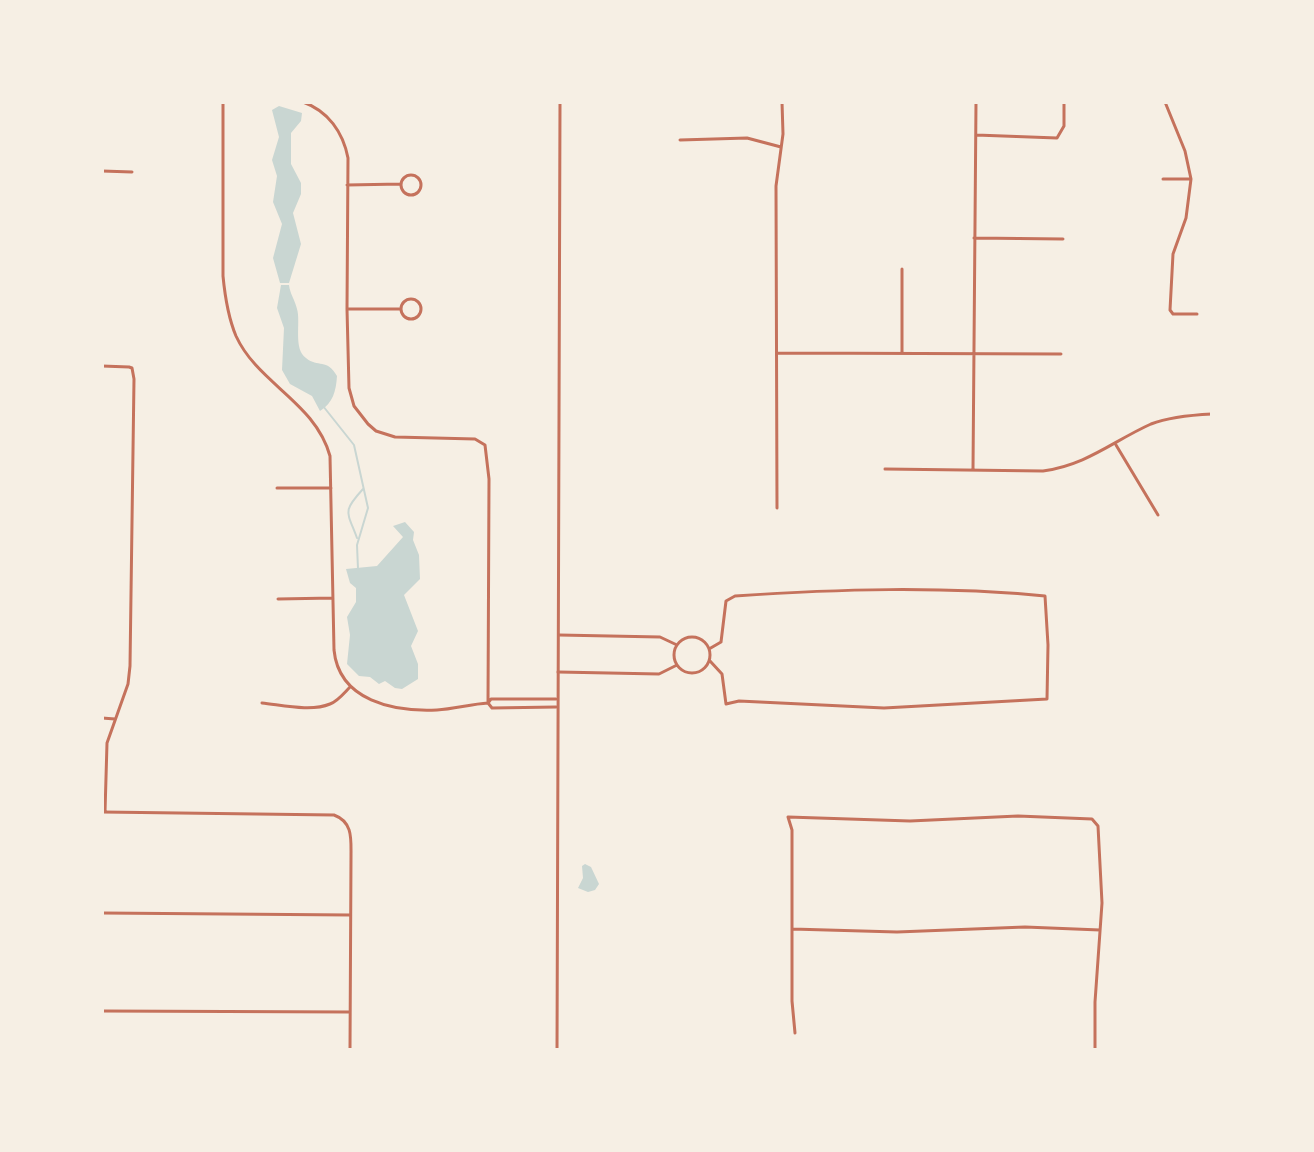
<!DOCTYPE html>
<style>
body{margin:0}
#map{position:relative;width:1314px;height:1152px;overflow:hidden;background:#f6efe4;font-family:"Titillium Web",sans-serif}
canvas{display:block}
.frame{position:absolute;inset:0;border:104px solid #f6efe4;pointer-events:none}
</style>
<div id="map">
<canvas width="1314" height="1152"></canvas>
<div class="frame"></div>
</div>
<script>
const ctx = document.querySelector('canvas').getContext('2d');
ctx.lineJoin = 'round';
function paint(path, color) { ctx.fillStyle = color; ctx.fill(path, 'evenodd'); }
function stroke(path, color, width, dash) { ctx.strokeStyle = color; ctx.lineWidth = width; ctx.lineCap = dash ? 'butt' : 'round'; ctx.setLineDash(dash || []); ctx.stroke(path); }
paint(new Path2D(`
 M279 106 302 113 301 121 291 133V164L301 183V194L293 213 301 244 289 283H280L273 258 282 224 273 202 277 176 272 160 279 137 272 110Z
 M281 285H289C290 294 295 300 297 309 301 322 293 349 306 358 318 368 327 358 337 376 336 391 333 403 320 411L312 396 290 384 282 370 284 328 277 308Z
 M405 522 414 532 413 540 419 555 420 579 404 595 418 631 411 646 418 664V679L402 689 395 688 385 681 379 684 370 677 359 676 347 664 350 635 347 617 356 602V588L350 583 346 569 377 566 403 537 393 526Z
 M585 864 591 867 599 884 595 890 588 892 578 888 583 878 582 866Z`), '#c9d6d2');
stroke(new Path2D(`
 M323 406 354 445 368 508 357 545 358 569
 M357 538C347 511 342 512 363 489`), '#c9d6d2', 2);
stroke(new Path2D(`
 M223 102V276C225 297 228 317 236 336 258 384 315 402 330 456L334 650C339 701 394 712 437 710 454 709 471 704 488 703L491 699H556
 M303 102C328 111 343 132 348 158L347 309 349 388 354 406 368 424 376 431 395 437 475 439 485 445 489 479 488 703 492 708 556 707
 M1165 102 1185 151 1191 179 1186 218 1173 254 1170 310 1173 314H1197
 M976 135 1057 138 1064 126V102
 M680 140 747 138 781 147
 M102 171 132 172
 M401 185a10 10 0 1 1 20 0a10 10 0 1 1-20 0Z
 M1163 179H1191
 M347 185 401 184
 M974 238 1063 239
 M902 269V352
 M401 309a10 10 0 1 1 20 0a10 10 0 1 1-20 0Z
 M347 309H399
 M778 353 1061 354
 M102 366 129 367 132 368 134 379 130 666 128 684 107 743 105 812
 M1116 445 1158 515
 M885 469 1043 471C1087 465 1113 441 1151 424 1169 417 1192 415 1212 414
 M973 469 976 102
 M277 488H331
 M777 508 776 186 783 134 782 102
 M278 599 333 598
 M559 635 660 637 677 645
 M674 655a18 18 0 1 1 36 0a18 18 0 1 1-36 0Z
 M709 649 721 642 726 601 735 596C838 589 941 586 1045 596L1048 645 1047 699 884 708 739 701 726 704 722 674 710 661
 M558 672 659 674 677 665
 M262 703C282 705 311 712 330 704 338 701 344 693 350 687
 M102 718 115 719
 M102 812 334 815C353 822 351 839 351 856L350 1050
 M102 913 350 915
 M792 929 897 932 1025 927 1100 930
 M102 1011 350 1012
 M795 1033 792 1001V830L788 817 910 821 1018 816 1092 819 1098 826 1102 903 1095 1002V1050`), '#c5725c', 3);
stroke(new Path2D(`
 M557 1050 560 102`), '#c5725c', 3);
</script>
